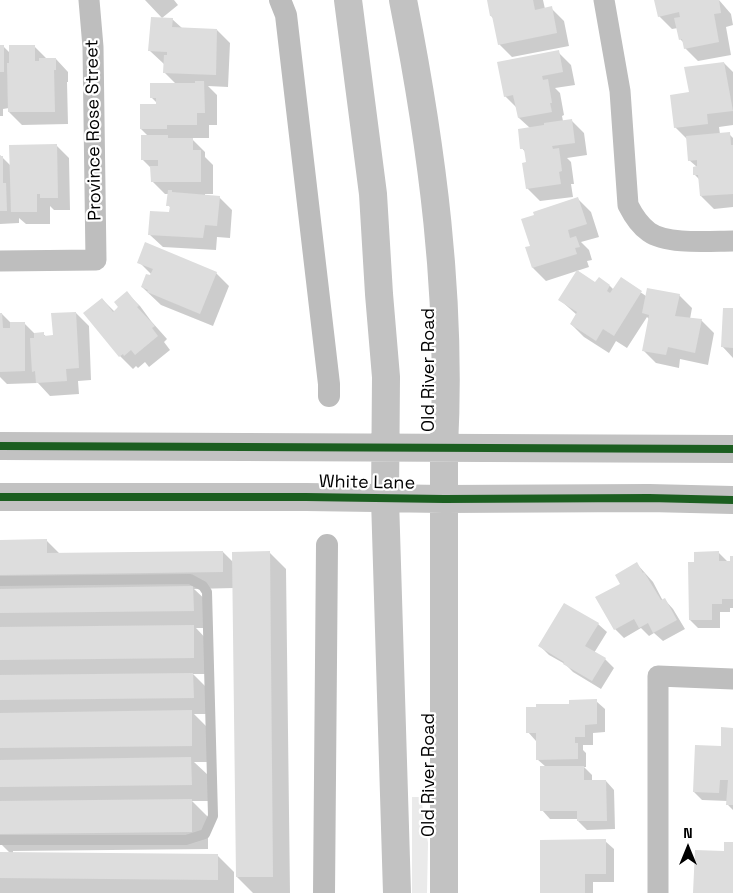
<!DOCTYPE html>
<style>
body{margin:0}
#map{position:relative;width:733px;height:893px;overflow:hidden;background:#fff;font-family:"Space Grotesk",sans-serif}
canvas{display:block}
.north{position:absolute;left:663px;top:823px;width:50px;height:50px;-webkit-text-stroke:4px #fff;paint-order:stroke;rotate:0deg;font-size:14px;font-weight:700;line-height:20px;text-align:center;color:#000}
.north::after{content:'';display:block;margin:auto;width:18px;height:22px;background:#000;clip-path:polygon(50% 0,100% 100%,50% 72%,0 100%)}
</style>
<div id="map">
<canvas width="733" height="893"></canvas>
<div class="north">N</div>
</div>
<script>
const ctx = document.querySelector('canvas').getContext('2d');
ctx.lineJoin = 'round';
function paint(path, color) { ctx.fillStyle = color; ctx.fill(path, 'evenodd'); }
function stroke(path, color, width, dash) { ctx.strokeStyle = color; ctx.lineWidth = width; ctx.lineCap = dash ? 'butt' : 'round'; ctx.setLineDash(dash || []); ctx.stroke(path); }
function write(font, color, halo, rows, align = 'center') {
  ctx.font = font + ' "Space Grotesk",sans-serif'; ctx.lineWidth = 4.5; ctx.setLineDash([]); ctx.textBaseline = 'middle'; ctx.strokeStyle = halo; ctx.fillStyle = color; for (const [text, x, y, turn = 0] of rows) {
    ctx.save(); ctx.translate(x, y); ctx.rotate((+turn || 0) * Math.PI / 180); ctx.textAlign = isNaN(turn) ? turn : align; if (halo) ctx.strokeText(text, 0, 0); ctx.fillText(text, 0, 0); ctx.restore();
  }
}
paint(new Path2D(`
 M412 797H421L428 843 427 893H412Z`), '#eaeaea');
paint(new Path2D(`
 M145 0H174L178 5 162 18Z
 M488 0H543L545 9 551 8 564 21 569 46 512 57 499 44 494 19 491 16Z
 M656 0H719L731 14 733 25 726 27 731 55 698 61 685 48 684 43 680 39 678 28 672 29 659 16Z
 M172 19 182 28 217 30 230 43 228 87 208 86 217 95V125H209V138H191L205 152V157L213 165V194H205V196L219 197 232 210 230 238 217 237 216 250 163 247 150 235 170 213 171 208 168 205 169 194H165L152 181V169L142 159 149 137 141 129 159 105 151 97 175 83 164 72V64L150 51Z
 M0 46H3L10 53 34 46 47 59H56L68 72V82H67L68 124 22 125 9 112V108L3 109V116H0Z
 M558 52 571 65 575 85 555 88 560 93 564 115 562 116 563 121 571 120 584 133 587 155 567 158 571 162 574 184H571L573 197 540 201 527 188V163L526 153 522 148 530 128 519 118 517 108 505 96Z
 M724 63 733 72V125L719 127 720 134H729L733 138V207L714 209 701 196 700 180 695 175 697 167 689 160 688 140 675 127 691 94Z
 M56 145 69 158 70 210H54L50 206V224H26L19 218V223L0 224V155L11 166Z
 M578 199 591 212 599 237 581 242 589 250 592 260 587 261 589 267 546 281 533 268 532 246Z
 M139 262 216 273 229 286 213 326 161 305 142 287 155 278Z
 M621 279 646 296 679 295 692 308 690 319 701 320 714 333 708 365 680 359 679 368 656 363 643 350 649 319 647 317 627 348 616 341 609 353 584 337 571 324 577 315 560 300 596 284 610 286 614 290Z
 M127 293 140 306 151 321 167 339 164 342 170 350 149 367 145 362 138 368 136 366 133 369 120 356 102 299 115 312Z
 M733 310V358L722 346Z
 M76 313 89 326 91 380 78 381 79 394 50 396 38 383 7 384 0 377V314H2L11 323H24L35 334H43L47 337 54 336Z
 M0 541H47L60 554 223 552 234 563 269 552 286 569 290 893H253L237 877 234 588 194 589 210 604V628H196L210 643 211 674H193L210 691V714H194L208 728 209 762H194L208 775V801H192L208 817V849L13 851V853L217 855 234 872V893H0V853H10L0 843Z
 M718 552 727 561 731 562 733 557V608H730V612H720V628H698L690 620 696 563Z
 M637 564 653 582 663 601 665 600 673 609 685 629 663 641 654 633 649 636 641 628 624 638 615 629 597 598 621 584Z
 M598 624 607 632 594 653 605 659 614 668 601 689 573 672 565 664 549 655 540 646Z
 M596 701 605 709V732L593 733V745H583V750L586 753V767H584L592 775V781H606L614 790 615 829 587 830 578 821V819H550L542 810 546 767 537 759 536 741 528 732 570 705Z
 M733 729V810L728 805V801L702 800 694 792Z
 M605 841 614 849V882H593V893H542Z`), '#0003');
stroke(new Path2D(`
 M280 0 286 15 329 384V396
 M324 893 327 545`), '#bcbcbc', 22);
paint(new Path2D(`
 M487 0H533L535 10 552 6 557 33 498 45 492 16H490Z
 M654 0H719L721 13 714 14 719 42 684 49 682 39 679 40 674 18 680 17 679 12 658 17Z
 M151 17 173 18 172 27 217 29 216 75 163 73 164 55H167V52L148 51Z
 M0 45H4V72H0Z
 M9 45H35V61H39V58H56V70H54L55 112H8L7 63H9Z
 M559 50 563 72 542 76 543 80 548 79 552 103H550L552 112 518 118 513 95 504 97 497 62Z
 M724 62 733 111 707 114 708 124 674 128 670 95 689 92 684 67Z
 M195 81H204L205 113H197V125H167V129H140V104H156V98H150V83H195Z
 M572 119 575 143 552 146 553 149 559 148 562 171 559 172 561 184 526 189 522 163 526 162 524 149H520L518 129 544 125V123Z
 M730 132 731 145H733V194L700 196 698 175H693V167L697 166V160L688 161 686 136Z
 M141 135H168V138H193V150H201V182H151L150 166H158V160H141Z
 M57 144 58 198H40V194H37V212H11L9 145Z
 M0 156H3V183H6L7 211H0Z
 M168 190H172V192L220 196 217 226 205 225 203 238 148 235 150 211 169 212 170 206H166Z
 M578 197 587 224 568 230 570 238 576 236 580 247 575 248 577 254 532 268 525 247 530 246 521 219 534 215 533 212Z
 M145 242 217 272 200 314 147 292 148 290 141 287 146 274 150 275 153 269 137 263Z
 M577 270 595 282 599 277 610 285 607 291 610 293 621 277 642 291 614 336 603 329 596 341 570 324 577 312 558 300Z
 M647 288 680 294 675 316 702 319 695 353 668 347 666 355 642 351 649 315 642 313Z
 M127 291 139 306 137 307 155 326 152 328 158 336 135 355 131 350 124 356 123 354 119 357 83 313 102 298 113 312 118 307 114 302Z
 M723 308H733V348L721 347Z
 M76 312 79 368 66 369 67 381 36 383 35 371 32 372 30 338H34V333L44 332V336L53 335 51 313Z
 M0 313H2L3 328H10V322H25V371L0 372Z
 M47 539V553L223 551V572L0 575V540Z
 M270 551 273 877H236L232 552Z
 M719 551V561H730V556H733V599H722V604H712V620H689L688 562H694V552Z
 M637 562 643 573 644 572 661 600 665 598 677 620 653 633 648 623 639 628 634 619 614 630 595 597 620 584 615 575Z
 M193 586 194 611 0 613V589Z
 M564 603 599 623 585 646 606 658 592 681 563 664 564 662 538 646Z
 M194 625V658L0 660V627Z
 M193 673 194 698 0 700V675Z
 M597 699V724L585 725V737H575V743H578V759L536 760V733H526V707H536V704H569V700Z
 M192 710V746L0 748V713Z
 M721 727 733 728V805H726L728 780H720L719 793 693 792 695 745 721 746Z
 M191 757 192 785 0 787V760Z
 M540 766H584V780H606L607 821H577V811H540Z
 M192 799V832L0 834V801Z
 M606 839V874H585V893H540V840Z
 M724 842H733V893H693L695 850 724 851Z
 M0 852 218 854V880L0 878Z`), '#ddd');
stroke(new Path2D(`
 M0 581 190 579 203 586 207 592 213 816 205 834 186 840H0`), '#bebebe', 10);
stroke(new Path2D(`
 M604 0 620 91 628 205C633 215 639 225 649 232 667 245 711 241 733 241
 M0 261 96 260 93 47 89 0
 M658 893V676L733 679`), '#bebebe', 21);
stroke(new Path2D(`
 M348 0 373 194 379 294 386 377 385 499 397 893
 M403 0C432 147 452 297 444 447V893
 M0 446 733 449
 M0 497H306L444 499 649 498 733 500`), '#c2c2c2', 28);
stroke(new Path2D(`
 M0 446 733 449
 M0 497H306L444 499 649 498 733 500`), '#1b5e20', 8);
write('18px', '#000', '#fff', [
 ["Province Rose Street",94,130,-91],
 ["Old River Road",429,370,-90],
 ["White Lane",367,483,1],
 ["Old River Road",429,775,-90]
]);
</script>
